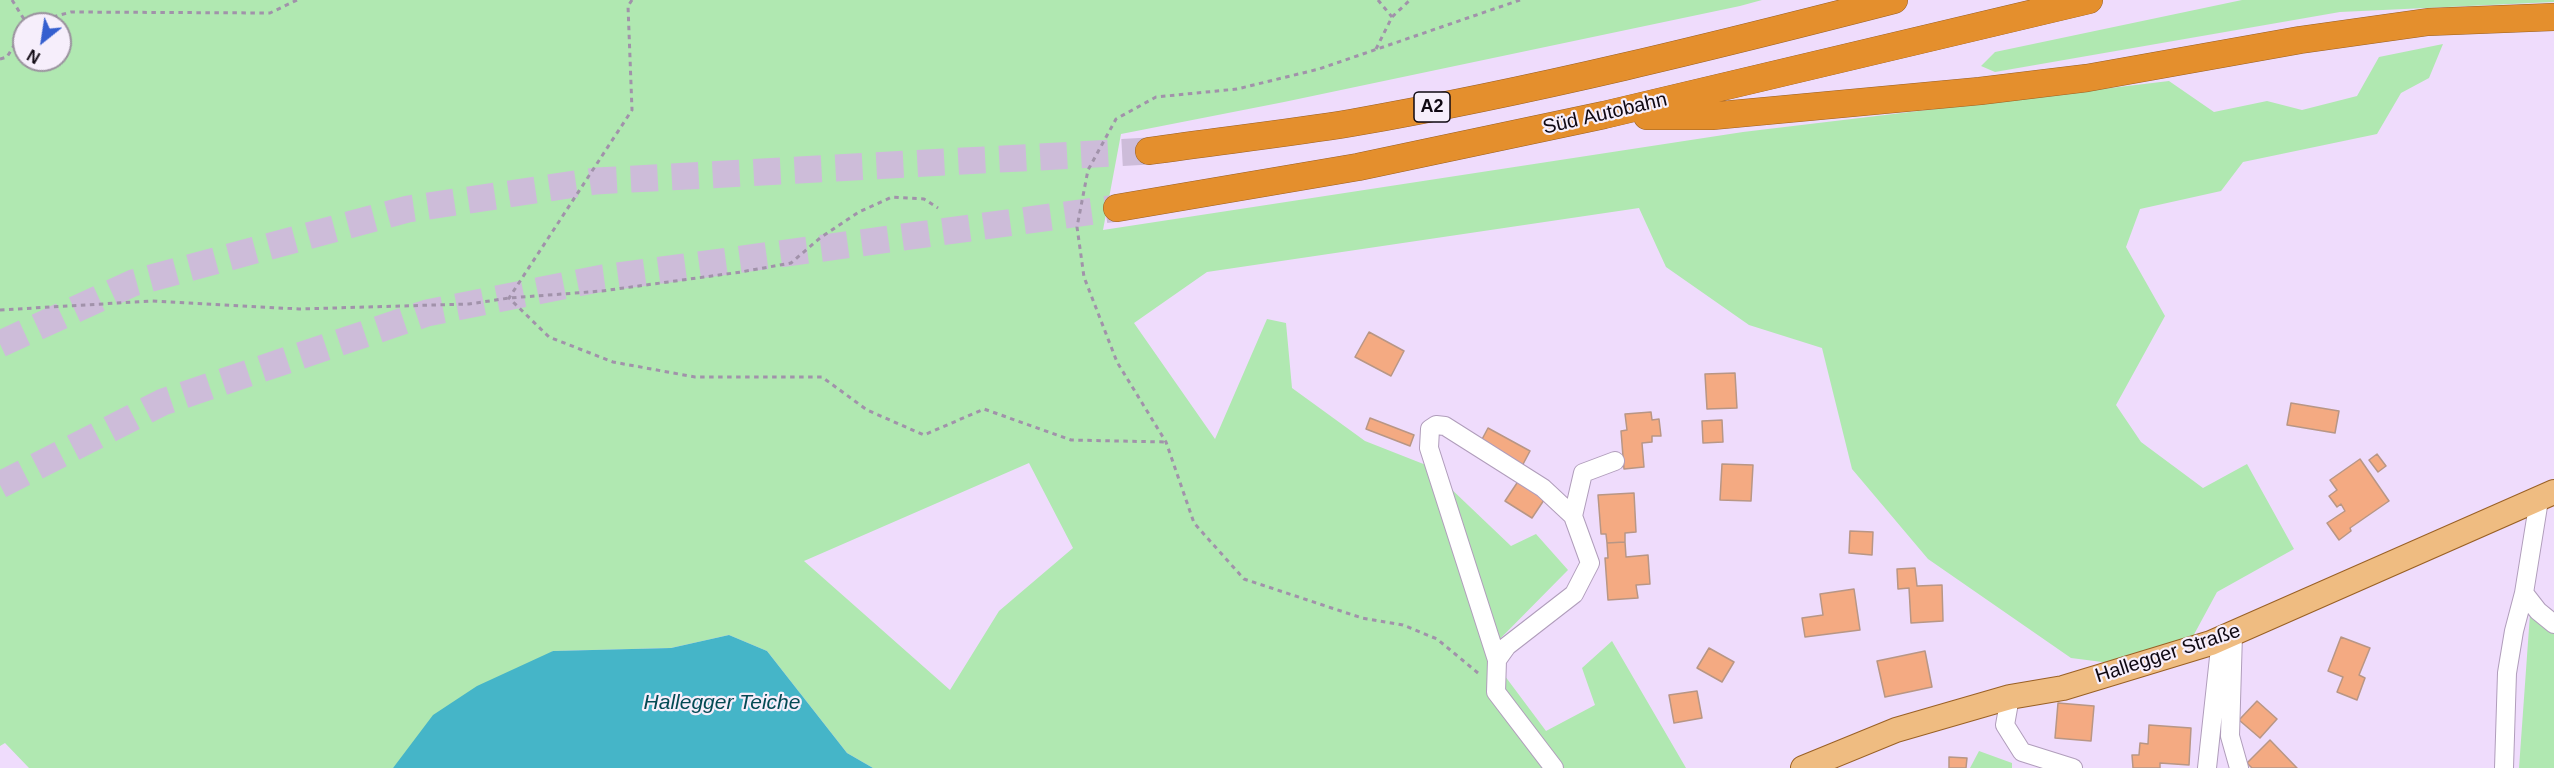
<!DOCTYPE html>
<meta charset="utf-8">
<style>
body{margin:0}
#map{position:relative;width:2554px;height:768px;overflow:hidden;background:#efdcfc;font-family:Arial,sans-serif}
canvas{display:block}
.north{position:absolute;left:12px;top:12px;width:60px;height:60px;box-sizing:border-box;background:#f6eefb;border:2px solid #9a929e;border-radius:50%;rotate:210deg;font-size:16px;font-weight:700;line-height:24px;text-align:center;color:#0f0812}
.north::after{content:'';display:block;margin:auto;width:21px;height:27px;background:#355fcf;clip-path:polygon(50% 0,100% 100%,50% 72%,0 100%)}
</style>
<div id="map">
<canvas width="2554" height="768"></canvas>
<div class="north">N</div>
</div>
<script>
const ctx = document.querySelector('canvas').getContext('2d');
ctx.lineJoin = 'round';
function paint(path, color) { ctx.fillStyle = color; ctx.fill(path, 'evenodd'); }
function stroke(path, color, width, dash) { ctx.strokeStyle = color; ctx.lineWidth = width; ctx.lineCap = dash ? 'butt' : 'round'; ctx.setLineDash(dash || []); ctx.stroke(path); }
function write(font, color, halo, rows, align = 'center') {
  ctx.font = font + ' Arial,sans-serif'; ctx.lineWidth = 4.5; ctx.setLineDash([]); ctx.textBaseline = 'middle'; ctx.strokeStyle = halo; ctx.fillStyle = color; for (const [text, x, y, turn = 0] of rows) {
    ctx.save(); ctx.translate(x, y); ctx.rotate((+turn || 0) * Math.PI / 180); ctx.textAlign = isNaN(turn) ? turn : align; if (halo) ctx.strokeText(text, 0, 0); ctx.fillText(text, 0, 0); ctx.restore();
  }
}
paint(new Path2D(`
 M0 0H1762L1740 6 1284 102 1121 134 1103 230 1743 132 2169 81 2214 112 2267 101 2302 110 2357 96 2379 57 2443 44 2429 78 2401 93 2377 134 2243 162 2221 191 2140 209 2126 247 2165 316 2116 405 2141 442 2203 488 2247 464 2294 549 2217 592 2191 640 2110 663 2071 658 1928 559 1852 469 1822 348 1749 325 1666 267 1639 208 1207 272 1134 323 1215 439 1267 319 1286 323 1292 388 1365 441 1426 465 1511 546 1536 534 1568 570 1487 652 1546 731 1595 705 1582 668 1612 641 1686 768H873L847 753 767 651 729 635 671 648 553 651 393 768H29L5 743 0 746ZM24 24H60V60H24ZM1029 463 1073 548 999 611 950 690 804 561Z
 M2242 0H2554V2L2340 12 1995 72 1981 66 1995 52Z
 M2530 614 2554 626V768H2519Z
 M1979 751 2012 763V768H1970Z`), '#b0e8b1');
paint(new Path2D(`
 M729 635 767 651 847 753 873 768H393L433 715 477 686 553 651 671 648Z`), '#45b5c8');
const building = new Path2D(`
 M1369 332 1404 351 1391 376 1355 357Z
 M1735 373 1737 408 1707 409 1705 374Z
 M2291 403 2339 411 2335 433 2287 425Z
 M1651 412 1652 420 1659 419 1661 436H1652V442L1642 443 1644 467 1624 469 1621 431 1627 430 1625 414Z
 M1370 418 1414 435 1410 446 1366 429Z
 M1722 420 1723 442 1703 443 1702 421Z
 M1488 428 1530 451 1521 468 1479 445Z
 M2377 454 2386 466 2378 472 2369 460Z
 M2360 459 2389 501 2350 528 2351 531 2339 540 2327 523 2345 511 2341 504 2337 507 2329 496 2337 490 2330 480Z
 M1722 464 1753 465 1751 501 1720 500Z
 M1519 480 1546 497 1532 518 1505 501Z
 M1634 493 1636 532 1625 533V542L1607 543 1606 534H1601L1598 495Z
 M1850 531 1873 532 1872 555 1849 553Z
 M1625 542 1626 557 1648 555 1650 584 1636 585 1638 598 1608 600 1605 558H1608L1607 543Z
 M1915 568 1917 586 1942 585 1943 621 1911 623 1909 588 1898 589 1897 569Z
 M1854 589 1860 630 1805 637 1802 618 1823 615 1820 594Z
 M2341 637 2370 648 2359 675 2365 678 2357 700 2337 692 2343 677 2328 671Z
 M1709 648 1734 662 1722 682 1697 668Z
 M1925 651 1932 687 1885 697 1877 661Z
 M1697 691 1702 718 1674 723 1669 695Z
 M2257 701 2277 719 2260 738 2239 720Z
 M2058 703 2094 706 2091 741 2055 738Z
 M2149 725 2191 728 2189 765 2160 763V768H2133L2132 755H2139L2140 743 2148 744Z
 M2270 740 2297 768H2252L2247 763Z
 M1949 757 1967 758 1966 768H1949Z`);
paint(building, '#f4aa82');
stroke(building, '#b89685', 1.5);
stroke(new Path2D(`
 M0 344 133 283 408 209 596 181 1149 151
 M0 485 163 402 427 313 603 278 1117 208`), '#cdbcd9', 27, [27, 14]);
const minor = new Path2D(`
 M2539 500 2524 593 2538 611 2554 624
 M2233 634 2230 736 2239 768
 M1497 660 1429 448 1430 429 1436 425 1445 426 1543 488 1573 516
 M2010 697 2005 725 2022 752 2073 768
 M1554 768 1496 692 1497 660 1507 646 1574 594 1590 563 1573 516 1583 473 1615 461
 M2207 768 2221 639
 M2504 768 2507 673 2514 631 2524 593`);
const major = new Path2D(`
 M1803 768 1896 730 2010 697 2063 688 2211 643 2554 492`);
const highway = new Path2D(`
 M1647 116H1712L1980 91 2087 78 2300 40 2428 22 2554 17
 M1149 151C1217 141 1284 134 1351 123 1534 91 1715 46 1894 0
 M1117 208 1358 167 1604 115 2089 0`);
stroke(minor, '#b09dbb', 20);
stroke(major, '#996024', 26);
stroke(highway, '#996024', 28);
stroke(new Path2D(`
 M12 0 27 24
 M632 0 628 6 632 110 509 298 549 337 613 362 695 377H822L867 410 924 435 984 409 1071 440 1166 442
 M1378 0 1392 17
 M27 24 71 12 270 13 297 0
 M1376 49 1392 17 1410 0
 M0 59 7 57 24 29
 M0 310 152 301 299 309 469 304 509 298 602 291 741 272 791 263 820 238 859 212 892 197 924 199 938 208
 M1478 673 1437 639 1403 625 1362 618 1244 579 1194 523 1166 442 1117 362 1084 277 1077 227 1088 170 1116 119 1156 97 1237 89 1319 69 1520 0`), '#a192aa', 3, [4.5, 4.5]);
stroke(minor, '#fff', 18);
stroke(major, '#efbc81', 24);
stroke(highway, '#e48f2d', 27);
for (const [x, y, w] of [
 [1432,107,36]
]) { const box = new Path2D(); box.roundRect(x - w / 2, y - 15, w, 30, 4.5); ctx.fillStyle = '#f6eefb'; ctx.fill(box); stroke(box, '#0f0812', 1.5); }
write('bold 18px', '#0f0812', null, [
 ["A2",1432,107]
]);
write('20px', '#0f0812', '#f6eefb', [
 ["Süd Autobahn",1605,114,-13],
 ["Hallegger Straße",2168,654,-18]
]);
write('italic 21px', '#044a54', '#f6eefb', [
 ["Hallegger Teiche",722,703]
]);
</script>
